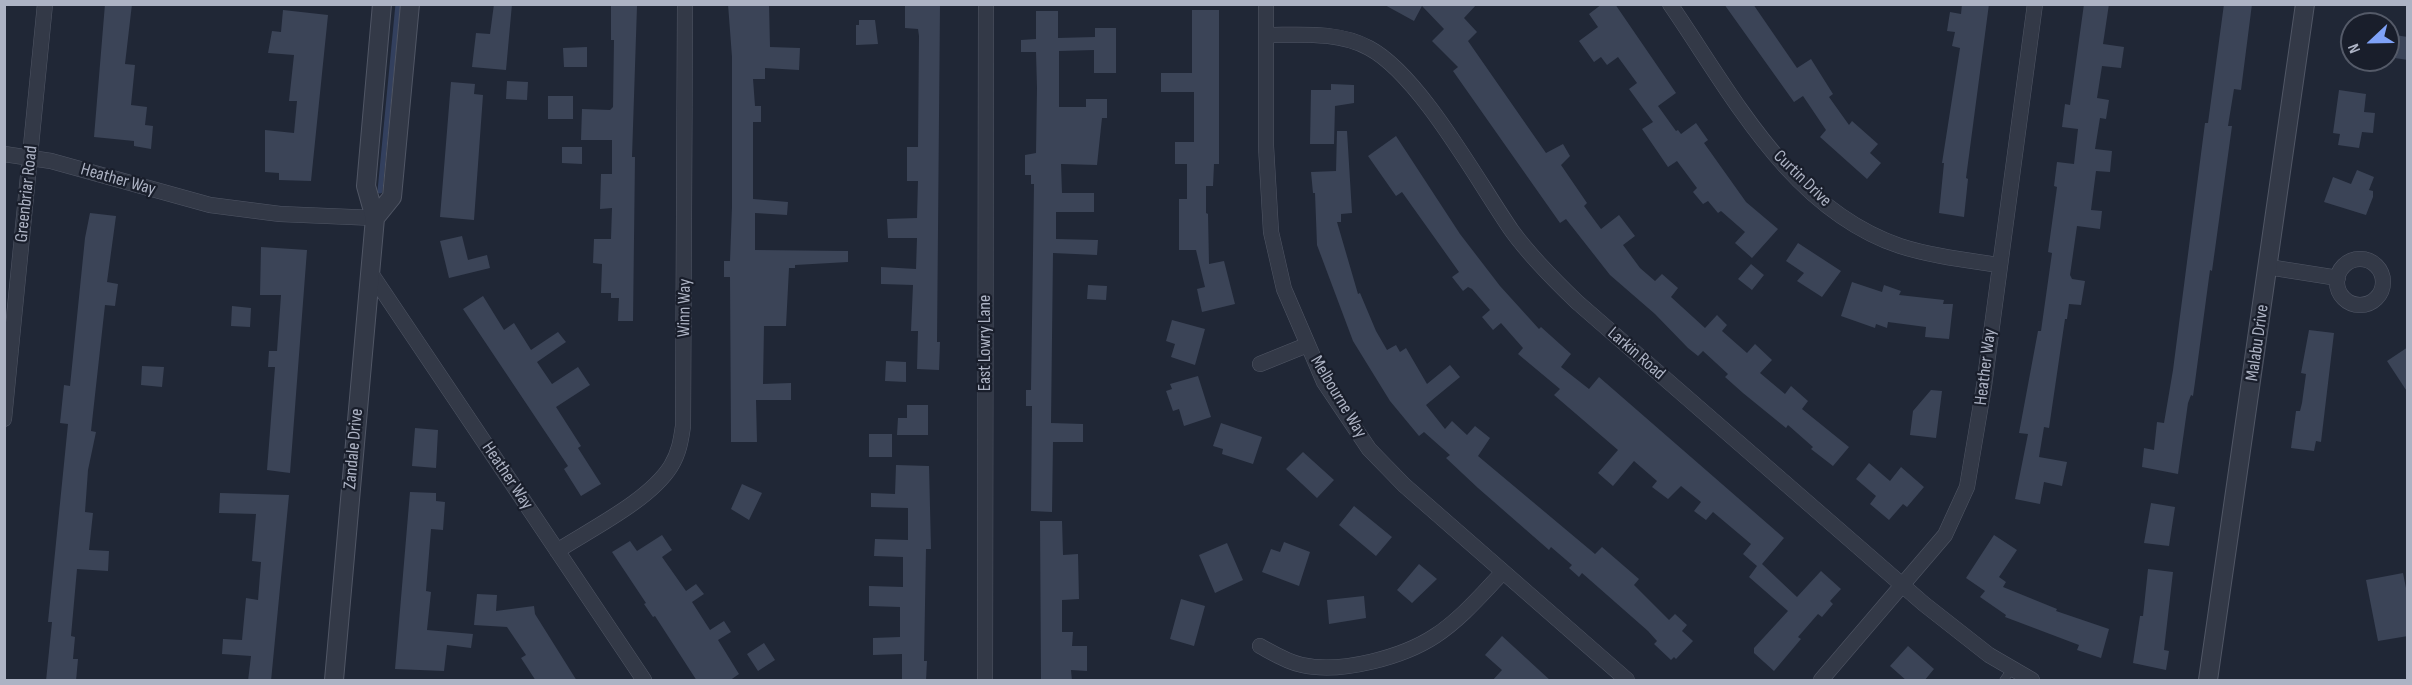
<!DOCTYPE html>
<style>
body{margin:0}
#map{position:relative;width:2412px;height:685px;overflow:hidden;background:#202736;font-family:"Sofia Sans Condensed",sans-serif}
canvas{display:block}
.frame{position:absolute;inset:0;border:6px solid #adb3c4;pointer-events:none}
.north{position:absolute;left:2340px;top:12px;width:60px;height:60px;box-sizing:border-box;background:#191e2b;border:2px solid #545a68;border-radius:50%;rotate:248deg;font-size:16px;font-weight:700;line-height:24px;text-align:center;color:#adb3c4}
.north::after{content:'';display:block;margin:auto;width:21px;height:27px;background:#7fa2f7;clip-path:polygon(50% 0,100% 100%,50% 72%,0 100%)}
</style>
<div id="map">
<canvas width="2412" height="685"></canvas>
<div class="frame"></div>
<div class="north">N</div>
</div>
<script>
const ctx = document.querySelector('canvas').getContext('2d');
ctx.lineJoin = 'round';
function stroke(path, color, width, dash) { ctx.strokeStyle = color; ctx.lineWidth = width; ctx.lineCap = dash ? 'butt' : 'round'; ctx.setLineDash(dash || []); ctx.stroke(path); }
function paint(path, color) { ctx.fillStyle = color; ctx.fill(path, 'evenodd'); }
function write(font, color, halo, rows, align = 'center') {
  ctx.font = font + ' "Sofia Sans Condensed",sans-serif'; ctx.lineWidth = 4.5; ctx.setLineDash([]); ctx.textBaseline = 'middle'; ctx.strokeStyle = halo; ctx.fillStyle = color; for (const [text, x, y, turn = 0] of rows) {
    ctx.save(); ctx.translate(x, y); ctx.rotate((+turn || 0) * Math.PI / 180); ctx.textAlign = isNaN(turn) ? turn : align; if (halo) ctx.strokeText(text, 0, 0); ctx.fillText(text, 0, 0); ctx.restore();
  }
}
stroke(new Path2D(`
 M380 191 398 4`), '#33405e', 5);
paint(new Path2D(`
 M105 4H132L125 64 135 65 131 105 147 107 145 125 153 126 151 149 134 146V141L94 137Z
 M494 4H512L506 70 472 67 476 33 490 34Z
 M728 4H769L770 47 800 48 799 70 765 68V79H753L755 106H761V122H753V199L788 202 787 215 755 213V250L848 251V262L795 265V268H789L786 326H764L763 384 791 383V400H756L757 442H731L730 277H724V261H730L732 207V57Z
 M940 4 937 342H940L939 370 917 369 918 331H911L913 285 881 284V267L916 269 917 238H888L887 219 917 218 918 181H907V147H918L919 36 918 29 905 28V6Z
 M1383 4H1477L1464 18 1477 32 1468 41 1546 153 1563 144 1570 156 1561 165 1587 203 1584 206 1601 229 1619 215 1635 236 1623 245 1640 268 1655 281 1662 274 1678 288 1671 297 1705 328 1717 315 1727 325 1722 331 1747 353 1755 344 1772 360 1760 373 1785 394 1791 386 1808 401 1802 409 1849 447 1833 466 1811 449 1813 447 1788 425 1786 428 1743 393 1725 377 1728 374 1703 351 1698 356 1688 348 1655 314 1610 275 1566 219 1560 223 1453 71 1458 67 1432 41 1444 29 1422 6 1414 21Z
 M1602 4H1615L1676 93 1658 106 1676 131 1678 130 1681 134 1696 123 1708 140 1704 143 1746 202 1778 229 1752 258 1735 243 1745 232 1721 211 1718 213 1708 201 1703 204 1693 192 1697 188 1677 161 1668 167 1642 129 1653 122 1629 89 1637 83 1618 57 1607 65 1601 57 1594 62 1579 41 1598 27 1589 14Z
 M1724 4H1753L1797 68 1811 59 1833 94 1829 97 1849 125 1852 121 1878 144 1870 153 1881 163 1867 179 1820 137 1826 130 1803 96 1794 102Z
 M1962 4H1989L1966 178 1968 179 1964 217 1939 213 1944 163H1942L1960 48 1952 46 1955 32 1947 31 1950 12 1961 14Z
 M2084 4H2109L2103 44 2124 47 2121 68 2102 66 2097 98 2109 100 2106 119 2100 118 2095 149 2112 151 2110 172 2096 171 2091 210 2102 211 2100 229 2077 226 2070 275 2072 279 2085 281 2081 305 2069 304 2067 319H2065L2049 428 2044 427 2039 457 2067 462 2062 486 2044 482 2040 504 2015 499 2028 434 2019 433 2038 331H2041L2052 253 2048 252 2057 187 2054 186 2057 162 2074 164 2078 129 2062 127 2065 104 2070 105Z
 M2224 4H2252L2241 90 2234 89 2228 126H2232L2212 271 2210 270 2195 382 2193 396 2191 395 2188 403 2178 474 2142 467 2144 448 2154 450 2157 422 2164 423 2173 370 2205 123H2208Z
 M611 5 637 6 632 157H635L633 321H618L619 298H611V293H601L602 264 593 263 594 239H611L612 208 600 209 601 174H612V140H581L582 109 610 110 613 107 614 40H611Z
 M283 10 328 15 311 181 279 180V173L265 172V130L294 133 297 101H289L294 55 268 53 272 31 281 32Z
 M1192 10H1219V164H1214L1213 186H1206V213L1208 214 1209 264 1224 261 1235 304 1202 312 1197 289 1205 287 1196 250H1179V199H1187V164H1175V142H1194V92H1161V73H1192Z
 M1036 11H1058V38L1095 37V28H1116V73H1094V50L1059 51V107H1086V99H1107V118H1102L1097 165 1061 164 1062 193H1094V212H1056V239L1098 240 1097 255 1053 253 1051 423 1083 424V442H1053L1052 512 1031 511 1032 406H1026V390H1031L1034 184H1031V175H1025V155L1036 153 1037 88 1036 52H1021V40L1036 39Z
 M859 20H875L878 44 856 45V25H859Z
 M2388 34 2408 37V60L2388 57Z
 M587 47V67H564L563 48Z
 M507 81 528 82 527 100 506 99Z
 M451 82 475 84 474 94 483 95 474 220 440 217Z
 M1331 84 1354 85V103L1335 106 1334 144H1310L1311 90H1331Z
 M2339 90 2366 94 2364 112 2375 113 2373 133 2362 132 2359 148 2338 145 2340 134 2333 133Z
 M548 96H573V119H548Z
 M1337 131H1347L1352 213 1341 214V222H1337L1358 294 1360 293 1376 331 1387 350 1396 345 1400 352 1406 348 1427 384 1450 365 1460 377 1426 405 1445 429 1452 421 1467 435 1475 426 1490 438 1478 456 1595 554 1602 547 1639 579 1634 585 1669 620 1675 614 1687 625 1682 631 1693 641 1676 659 1674 657 1671 660 1654 644 1657 641 1648 631 1582 573 1579 577 1569 568 1572 565 1551 547 1549 550 1478 488 1446 458 1450 455 1424 432 1419 436 1390 401 1353 341 1317 245 1315 193H1313L1311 172 1336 171Z
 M1396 136 1460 234 1500 286 1539 329 1541 327 1571 354 1561 367 1589 389 1599 377 1784 538 1762 564 1797 597 1821 571 1841 589 1830 601 1833 604 1822 617 1818 614 1798 637 1801 639 1774 671 1754 653V648L1788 611 1749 577 1757 566 1743 554 1751 544 1713 512 1706 520 1694 511 1701 502 1681 486 1668 499 1652 487 1657 481 1634 461 1613 486 1598 473 1618 450 1554 395 1560 389 1518 354 1523 348 1501 323 1493 330 1482 317 1490 310 1472 289 1468 287 1463 291 1452 277 1459 272 1402 192 1396 196 1368 156Z
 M562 147H582V164L562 163Z
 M2357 170 2374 177 2369 190 2373 191V197L2366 215 2324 202 2333 177 2351 184Z
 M90 213 116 216 107 282 118 284 115 306 105 305 91 431 96 432 88 470 85 512 93 513 89 550 109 551 108 571 77 569 71 636 75 637 73 659H78L76 681H46L52 622H48L68 424 60 423 64 385 70 386 85 238Z
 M462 236 468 260 487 255 490 268 449 278 440 241Z
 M1798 243 1841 271 1822 297 1797 281 1804 273 1786 261Z
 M261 247 307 250 290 473 267 470 275 367H268L269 351H277L281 295H260Z
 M1751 264 1764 275 1752 290 1738 279Z
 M1852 282 1882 292 1884 285 1901 291 1899 295 1944 300 1943 304H1953L1949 339 1925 337 1926 327 1888 322 1887 328 1876 324 1875 328 1841 316Z
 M1088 285 1107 286 1106 300 1087 299Z
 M483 296 504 330 514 323 531 350 558 332 566 342 537 362 552 384 578 367 590 385 556 407 581 446 578 448 601 484 581 496 564 469 568 466 463 309Z
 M232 306 251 308 250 327 231 326Z
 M1172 320 1205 329 1195 365 1171 357 1175 344 1166 341Z
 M2309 330 2334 333 2321 442 2316 441 2314 451 2291 448 2296 411H2300L2302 403 2306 374 2301 373Z
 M2408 347V393L2387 361Z
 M886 361 906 362V382L885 381Z
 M142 366 164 367 162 387 141 385Z
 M1198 376 1211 417 1184 426 1179 409 1173 411 1166 391 1172 389 1170 384Z
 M1931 390 1942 391 1936 438 1910 435 1913 411Z
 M907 405H928V435H897L898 418H907Z
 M1221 423 1262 437 1253 464 1222 454 1223 449 1213 446Z
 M415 428 438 430 436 468 412 466Z
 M869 434H892V457H869Z
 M1303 452 1334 480 1317 498 1286 469Z
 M1869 463 1890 481 1901 467 1924 487 1907 507 1903 504 1889 520 1870 504 1876 496 1856 479Z
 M896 465 929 466 931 549H926L924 661H927L926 681H902V654L873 655V638L900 637V607L869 606V586L903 587V557L874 556 875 539 908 540V508L871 507V493L895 494Z
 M742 484 762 493 749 520 731 509Z
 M410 492 436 493V501L445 502 443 530 431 529 426 591 431 592 427 630 473 634 471 648 447 645 444 671 395 669Z
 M220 493 289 495 271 681H248L251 656 222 654 223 639 242 640 246 598 258 600 261 562 252 561 256 514 219 513Z
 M2151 503 2175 507 2169 546 2144 543Z
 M1354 506 1392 537 1376 556 1339 525Z
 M1040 521H1062L1063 555 1078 554 1079 599 1062 600V632H1073L1072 646H1087V671L1071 670 1072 681H1041Z
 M662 535 672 550 662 557 686 591 696 584 704 594 692 602 710 630 724 621 731 632 718 640 739 674 729 681H697L655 616 653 617 644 604 646 603 612 552 630 541 637 551Z
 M1994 535 2017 550 1999 577 2006 582 2003 587 2057 609 2056 611 2109 629 2101 658 2077 650 2079 645 2005 617 2006 615 1980 597 1985 591 1966 578Z
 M1284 542 1310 552 1299 586 1262 572 1271 549 1280 552Z
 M1227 543 1243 580 1215 593 1199 555Z
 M1419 564 1437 579 1412 603 1397 590Z
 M2148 569 2173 572 2164 650 2169 651 2166 670 2133 663 2140 616H2143Z
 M2403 573 2408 598V636L2378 641 2366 580Z
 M477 594 497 595 496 611 534 606 535 614 577 681H536L521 658 526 655 507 627 474 625Z
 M1364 596 1366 618 1329 624 1327 600Z
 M1181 599 1205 606 1194 646 1170 639Z
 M1502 636 1551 681H1492L1502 670 1485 655Z
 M764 643 775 660 758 671 747 654Z
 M1908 646 1934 669 1924 681H1907L1890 666Z`), '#3b4457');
const service = new Path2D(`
 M2004 680 2011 670`);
const minor = new Path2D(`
 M1266 4V146L1271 232 1284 289 1324 382 1369 449 1404 485 1627 680
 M1670 4C1732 94 1790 209 1900 246 1931 256 1966 260 1999 265
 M1266 35C1300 35 1338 31 1369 48 1420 75 1478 182 1512 231 1531 257 1554 280 1577 302L1924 604 1989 655 2032 680
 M4 154 51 161 210 205 280 214 375 218
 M2337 282a23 23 0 1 1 46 0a23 23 0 1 1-46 0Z
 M2268 267 2338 278
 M370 272 644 680
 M1260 364 1307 345
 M4 419 45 4
 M557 551C591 529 650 500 671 466 679 453 681 440 683 426L685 4
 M1260 646C1273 653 1287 662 1302 665 1341 674 1403 657 1435 636 1461 619 1482 594 1503 572
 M985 680 986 4
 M1821 680 1945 535 1967 487 1984 386 2035 4`);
const tertiary = new Path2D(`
 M375 218 392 197 410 4
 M334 680 375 218 366 186 382 4
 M2208 680 2305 4`);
stroke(service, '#505665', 9);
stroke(minor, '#505665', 16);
stroke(tertiary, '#505665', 20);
stroke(service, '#333947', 8);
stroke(minor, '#333947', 15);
stroke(tertiary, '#333947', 18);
write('18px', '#adb3c4', '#191e2b', [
 ["Curtin Drive",1802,179,44],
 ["Heather Way",118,180,16],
 ["Greenbriar Road",27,194,-84],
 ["Winn Way",685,308,-89],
 ["East Lowry Lane",985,343,-90],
 ["Malabu Drive",2258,343,-82],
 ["Larkin Road",1636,354,41],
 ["Heather Way",1986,367,-83],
 ["Melbourne Way",1338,397,59],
 ["Zandale Drive",354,449,-85],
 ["Heather Way",507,476,56]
]);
</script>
